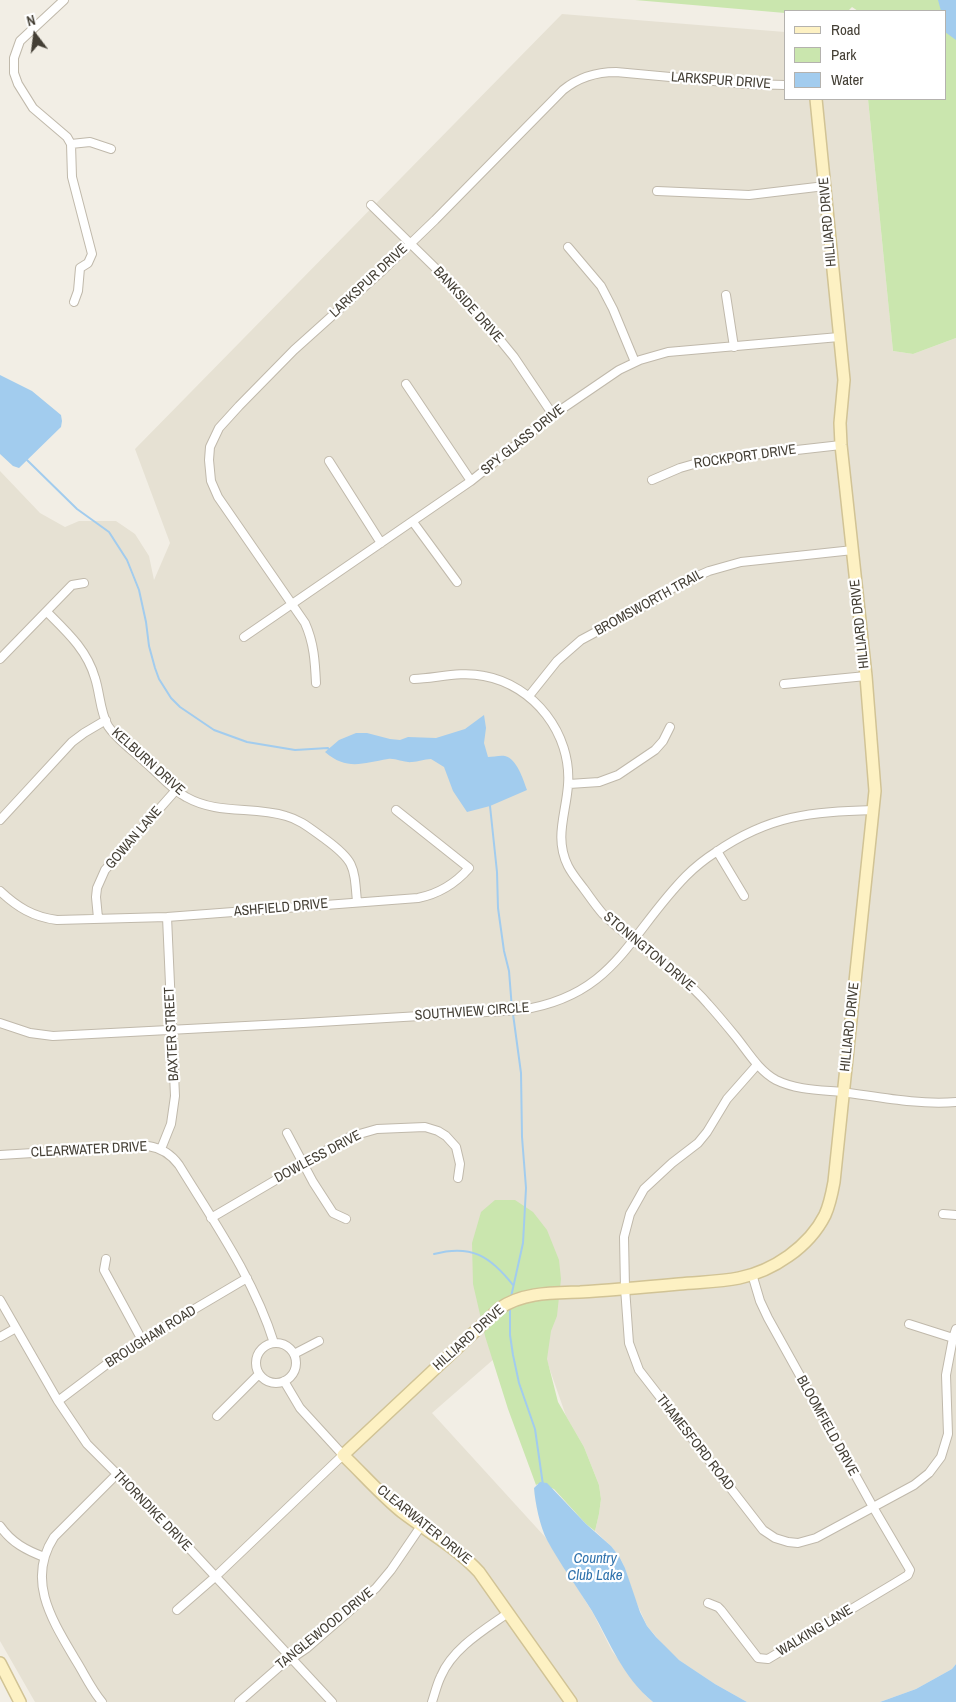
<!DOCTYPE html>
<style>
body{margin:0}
#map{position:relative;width:956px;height:1702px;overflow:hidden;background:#f2eee5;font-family:"Archivo Narrow",sans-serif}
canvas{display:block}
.legend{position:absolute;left:784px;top:10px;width:162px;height:90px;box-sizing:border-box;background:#fff;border:1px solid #b4b2ae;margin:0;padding:6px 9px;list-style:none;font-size:15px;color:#443f35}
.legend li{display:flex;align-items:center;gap:10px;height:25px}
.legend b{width:25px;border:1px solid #b4b2ae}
.north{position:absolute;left:10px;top:10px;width:50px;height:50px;-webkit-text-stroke:4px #fff;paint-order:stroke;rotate:345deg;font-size:14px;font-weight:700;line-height:20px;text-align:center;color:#443f35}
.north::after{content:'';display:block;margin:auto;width:18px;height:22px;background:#443f35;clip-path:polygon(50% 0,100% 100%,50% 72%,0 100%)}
</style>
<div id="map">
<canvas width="956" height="1702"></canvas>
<ul class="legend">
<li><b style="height:6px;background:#fdf1c3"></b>Road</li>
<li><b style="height:14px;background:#cae6ae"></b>Park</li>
<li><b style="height:14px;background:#a2ccee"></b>Water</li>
</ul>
<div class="north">N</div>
</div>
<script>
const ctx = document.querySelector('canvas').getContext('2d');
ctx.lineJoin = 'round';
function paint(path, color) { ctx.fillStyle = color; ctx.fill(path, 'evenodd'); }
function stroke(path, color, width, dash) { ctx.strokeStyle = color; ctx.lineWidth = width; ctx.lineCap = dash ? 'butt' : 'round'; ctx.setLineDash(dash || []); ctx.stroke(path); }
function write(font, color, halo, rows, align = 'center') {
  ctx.font = font + ' "Archivo Narrow",sans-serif'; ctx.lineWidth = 4.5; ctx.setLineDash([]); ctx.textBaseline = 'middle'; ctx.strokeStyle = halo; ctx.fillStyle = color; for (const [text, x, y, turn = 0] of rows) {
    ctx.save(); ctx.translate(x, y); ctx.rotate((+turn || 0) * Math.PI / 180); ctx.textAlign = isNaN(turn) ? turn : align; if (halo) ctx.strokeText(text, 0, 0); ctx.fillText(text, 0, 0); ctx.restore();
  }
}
paint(new Path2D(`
 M562 14 785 32V99H868L893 351 913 354 956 338V1664L952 1669 916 1689 880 1702H747L715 1684 679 1660 666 1648 647 1626 634 1597 625 1568 619 1556 611 1546 595 1531 599 1514 601 1499 599 1485 584 1447 566 1416 534 1324 432 1413 546 1538 593 1613 612 1651 646 1696 653 1702H35L0 1641V471L40 513 65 527 79 521H116L135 534 149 556 154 580 170 543 135 449Z`), '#e6e1d3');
paint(new Path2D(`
 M635 0H956V338L913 354 893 351 868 99H945V11H858L852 7 848 11H785V13Z
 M495 1200H515L533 1212 547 1230 559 1260 561 1279 559 1297 557 1316 551 1331 547 1359 558 1402 584 1447 599 1485 601 1499 599 1514 595 1531 586 1524 554 1489 538 1484 536 1485 508 1409 485 1336 473 1284 472 1243 481 1212Z`), '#cae6ae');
paint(new Path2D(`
 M938 0H956V40L945 32V11H941Z
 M0 375 32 391 61 415 62 421 61 427 19 468 13 466 0 454Z
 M484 715 486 728 484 743 488 757C493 757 500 755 505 756 517 759 523 779 527 790L490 806 467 812 453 791 444 767 431 759C424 759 418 762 412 762 404 763 396 758 388 759 363 763 347 771 325 752L339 740 356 733H367L390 739 400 740 408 737 436 738 465 729Z
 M540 1482 547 1483 586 1524 611 1546 619 1556 625 1568 640 1612 647 1626 656 1637 679 1660 715 1684 747 1702H653C622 1676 611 1644 592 1611 577 1587 560 1564 547 1540 540 1527 535 1502 534 1488Z
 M956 1664V1702H880L916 1689 952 1669Z`), '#a2ccee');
stroke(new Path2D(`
 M27 460 77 509 109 532 127 560 139 590 146 622 149 646 155 668 159 679 171 698 180 707 214 730 247 742 295 750 328 748 329 750
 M490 806 497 872 498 908 504 951 509 971 512 1009
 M434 1254C471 1244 490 1256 513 1285
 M511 1297 523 1243 526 1188 522 1137 521 1073 513 1014
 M510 1306V1335L513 1355 519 1383 535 1429 543 1485`), '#a2ccee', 2);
const street = new Path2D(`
 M64 0 20 41 14 58V73L18 84 33 108 67 137 71 144 72 177 92 254 88 263 80 268 78 291 74 302
 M71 144 90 142 111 149
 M657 191 749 195 825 186
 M371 205 465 297 514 357 553 415
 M568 247 601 286 613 309 635 362
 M726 295 734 347
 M406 384 471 481
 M329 461 381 543
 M652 480 680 468 708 460 841 445
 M413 522 457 582
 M47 612C67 632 87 650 95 678 100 693 100 712 108 726 117 740 134 751 146 763 159 774 171 789 186 797 218 815 252 806 286 816 301 820 312 830 325 839 355 861 354 866 357 902
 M244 637 471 481 553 415 619 370 640 360 668 352 839 337
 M0 659 72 585 84 583
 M414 679C437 678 461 671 484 676 534 685 572 734 568 785 566 814 554 838 568 866 572 874 578 881 584 889 590 897 596 906 603 914 635 946 678 969 708 1004 718 1015 727 1026 736 1037 748 1052 759 1071 776 1080 796 1090 821 1090 842 1092 880 1097 917 1105 956 1102
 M316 683C315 662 314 643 305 623L218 497 211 481 209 460 210 447 219 428 239 406 294 350 382 271 435 220 563 90C579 77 596 72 616 72L746 84 785 85
 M784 684 866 676
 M529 696 557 661 581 640 650 603 679 584 709 571 741 562 853 550
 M569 784 599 782 618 775 655 750 663 741 670 727
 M0 820 72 742 84 733 106 720
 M717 851 744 896
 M0 891C17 907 33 917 57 920L167 917 418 898C438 894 455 884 469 868L396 810
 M98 918 96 897 97 888 105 870 176 790
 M0 1023 30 1033 53 1036 303 1023 520 1010C615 996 628 935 686 876 695 867 705 859 716 852 770 815 810 812 874 810
 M757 1065 727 1099 707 1132 698 1143 672 1163 644 1189 630 1214 624 1237 625 1288 629 1343 639 1370 763 1530 775 1538 788 1542 798 1543 816 1538 914 1485 929 1473 941 1457 948 1434 946 1375 953 1338 956 1329
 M287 1133 313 1182 333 1213 346 1219
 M161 1149 171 1124 175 1096 167 917
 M0 1155 148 1146C162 1148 171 1154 179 1165 214 1222 254 1279 274 1343
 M943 1214 956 1215
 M211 1218 349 1137 377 1129 425 1127 438 1131 446 1136 456 1147 460 1164 458 1178
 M106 1259 104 1270 142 1340
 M0 1300 58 1401 87 1444 162 1519 332 1702
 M909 1324 953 1338
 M0 1337 16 1328
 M256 1363a20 20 0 1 1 40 0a20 20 0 1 1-40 0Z
 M294 1354 319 1341
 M58 1401 107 1364 142 1340 247 1278
 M217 1416 259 1374
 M0 1526C12 1543 26 1550 44 1557
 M708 1603 718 1607 721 1610 758 1658 768 1659 895 1583 908 1575 910 1570 873 1507 768 1318 760 1301 752 1274
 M177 1610 215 1577 343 1455 300 1408 284 1381
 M102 1702C91 1689 84 1673 75 1659 52 1620 26 1580 54 1537L116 1475
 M239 1702 279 1667 307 1648 376 1588 391 1570 421 1526
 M432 1702C435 1693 437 1684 441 1676 453 1648 484 1630 508 1613`);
const secondary = new Path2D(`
 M0 1663 20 1702
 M571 1702 479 1572C457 1548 428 1532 402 1512 381 1495 363 1474 343 1455L500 1308C524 1292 552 1293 580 1292 613 1290 646 1287 679 1284 698 1282 720 1282 739 1278 773 1271 809 1247 825 1215 830 1204 832 1193 834 1182L875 791 866 676 841 445 840 423 844 380 816 99`);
stroke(street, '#c0b9ab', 10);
stroke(secondary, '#d1c395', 14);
stroke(street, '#fff', 8);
stroke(secondary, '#fdf1c3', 11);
write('14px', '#443f35', '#fff', [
 ["LARKSPUR DRIVE",721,81,4],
 ["HILLIARD DRIVE",828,222,-95],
 ["LARKSPUR DRIVE",369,281,-43],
 ["BANKSIDE DRIVE",468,305,48],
 ["SPY GLASS DRIVE",523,440,-39],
 ["ROCKPORT DRIVE",745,457,-8],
 ["BROMSWORTH TRAIL",649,603,-29],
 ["HILLIARD DRIVE",860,624,-96],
 ["KELBURN DRIVE",148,762,42],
 ["GOWAN LANE",134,838,-49],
 ["ASHFIELD DRIVE",281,908,-5],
 ["STONINGTON DRIVE",649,952,40],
 ["SOUTHVIEW CIRCLE",472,1012,-4],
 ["HILLIARD DRIVE",850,1027,-84],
 ["BAXTER STREET",172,1034,-93],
 ["CLEARWATER DRIVE",89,1150,-3],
 ["DOWLESS DRIVE",318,1157,-28],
 ["BROUGHAM ROAD",151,1337,-32],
 ["HILLIARD DRIVE",469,1338,-42],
 ["BLOOMFIELD DRIVE",827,1426,61],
 ["THAMESFORD ROAD",695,1443,52],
 ["THORNDIKE DRIVE",152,1511,46],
 ["CLEARWATER DRIVE",424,1525,39],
 ["TANGLEWOOD DRIVE",325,1629,-39],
 ["WALKING LANE",815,1631,-31]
]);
write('italic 15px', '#3173ad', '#fff', [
 ["Country",595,1559],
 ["Club Lake",595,1576]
]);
</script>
